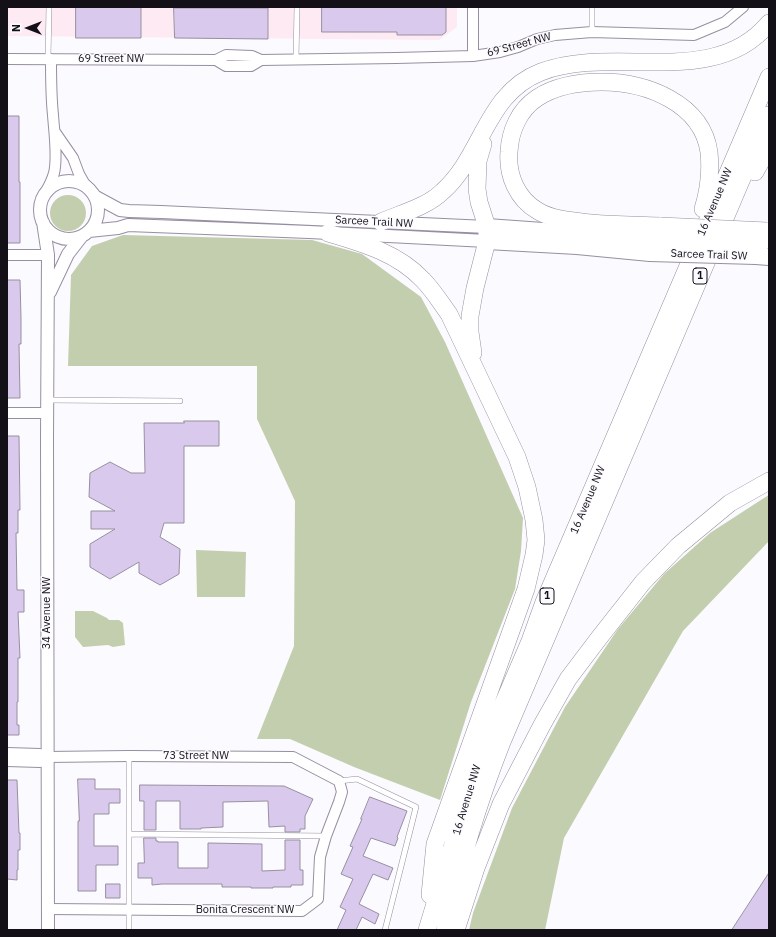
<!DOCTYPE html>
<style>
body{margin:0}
#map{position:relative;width:776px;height:937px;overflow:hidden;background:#fbfafe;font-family:"IBM Plex Sans",sans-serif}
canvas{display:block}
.frame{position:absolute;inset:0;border:8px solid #131017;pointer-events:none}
.north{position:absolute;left:8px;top:8px;width:40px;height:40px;-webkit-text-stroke:3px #fbfafe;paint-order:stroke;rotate:270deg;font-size:11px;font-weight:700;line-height:16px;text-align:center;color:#131017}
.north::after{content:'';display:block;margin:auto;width:14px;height:18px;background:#131017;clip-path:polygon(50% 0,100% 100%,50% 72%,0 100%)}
</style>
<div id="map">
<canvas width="776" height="937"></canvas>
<div class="frame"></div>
<div class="north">N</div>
</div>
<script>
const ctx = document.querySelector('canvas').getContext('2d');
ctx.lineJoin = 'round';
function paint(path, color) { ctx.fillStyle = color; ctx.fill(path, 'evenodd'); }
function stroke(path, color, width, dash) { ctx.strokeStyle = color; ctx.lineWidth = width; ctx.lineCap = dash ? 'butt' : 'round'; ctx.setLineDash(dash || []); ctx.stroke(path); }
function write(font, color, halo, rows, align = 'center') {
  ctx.font = font + ' "IBM Plex Sans",sans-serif'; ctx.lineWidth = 3; ctx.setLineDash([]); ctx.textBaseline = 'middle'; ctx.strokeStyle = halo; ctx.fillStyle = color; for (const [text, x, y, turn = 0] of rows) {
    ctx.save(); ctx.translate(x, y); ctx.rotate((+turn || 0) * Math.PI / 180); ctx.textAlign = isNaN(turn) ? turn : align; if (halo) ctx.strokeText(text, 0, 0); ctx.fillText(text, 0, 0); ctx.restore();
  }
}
paint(new Path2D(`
 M7 7H457V27L439 40 7 36Z`), '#feeaf3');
paint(new Path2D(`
 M50 213a18 18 0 1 1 36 0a18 18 0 1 1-36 0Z
 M123 235 312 240 362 254 421 297 445 342 523 518 521 551 515 589 471 702 440 800 354 767 290 739H257L294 646 295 501 257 419V366H68L71 275 92 246Z
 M769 495V541L683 631 564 838 545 930H469L473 913 512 808 565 707 618 629 664 574 710 533 764 498Z
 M196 550 246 552 245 597H197Z
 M75 611H93L107 618 109 620H119L123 623 125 645 113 647 108 645 83 647 75 637Z`), '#c3ceae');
const building = new Path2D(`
 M76 7H141V38H76Z
 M322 7H446V32L442 35H397V32H322Z
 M174 8H268V39L175 38Z
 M7 116H19V182H20V243H7Z
 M7 280H20L21 318V344H19L20 398H7Z
 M184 421H219V446H184V523H164L160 537 180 549 179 574 160 585 139 573V562L110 579 90 567V544L115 529H91V511H115L89 497 90 473 110 462 131 473H145L144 423H184Z
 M7 436H19L20 510H18V533H16L17 590H24V612H18L20 658H18V702H17V725H19V735H7Z
 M78 779H95V789H120V803H109V814H94V846H118V865H96V891H78V821H79Z
 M7 780H17L19 833H20V850H18V870H17V880L7 879Z
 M140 785 284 786 313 799 305 816V829H300V832H285V826L269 827 268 801 223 802V827L201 828V829H180V801H156V830H144V801H140Z
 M370 797 407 811 397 837 398 838 395 846 371 838 363 856 393 868 388 880 373 874 359 904 379 914 375 924 362 917 356 930H337L346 910 340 907 353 879 341 874 353 847 350 846 362 819H361Z
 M144 838H156V841H158V842H178V868H208V843L262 844V871L285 870V840H300V870H303V885H291V887H273V888H251V887H222V884H162L152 885V878H138V863H144Z
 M769 873V930H732Z
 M106 884H120V898H106Z`);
paint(building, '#d9c9ed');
stroke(building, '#978fa1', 1);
const service = new Path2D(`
 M592 32V7
 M48 59 49 7
 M296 60 297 7
 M48 400 180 401
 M339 781 357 779 416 807 385 930
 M129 834 326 836
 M129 930V756`);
const minor = new Path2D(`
 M473 56V7
 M7 59 216 60 226 55 252 56 261 60 396 58 473 56 500 52 518 47 537 39 555 35 592 32 694 35 725 22 743 7
 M216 60 226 66H251L261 60
 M55 132 73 158 79 174 84 183 90 189
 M44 195C48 188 52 181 54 173 58 157 54 131 53 115 51 96 51 77 51 59
 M7 255H48
 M7 413H47
 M7 753 40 754 47 757 129 756 293 757 339 781 342 792 339 802 326 836 320 857 318 899 302 911 48 909
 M7 761 40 762 47 757`);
const tertiary = new Path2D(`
 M40 210a29 29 0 1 1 58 0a29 29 0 1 1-58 0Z
 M96 197 120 210 129 211 161 212 487 227
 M43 222 48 255 47 438 48 930
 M89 231 118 228 128 225 309 232 487 241
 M50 292 68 254 82 236`);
const trunk = new Path2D(`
 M487 227 655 239
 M487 241 577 246 650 253
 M756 256 769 257`);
const motorway = new Path2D(`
 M755 172 769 147
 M381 222C402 213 427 207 443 191 483 155 486 93 541 72 613 44 714 90 769 23
 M661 226C637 225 614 225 591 223 574 221 553 220 538 211 517 199 507 175 509 152 510 131 519 110 537 98 555 86 580 82 602 82 646 82 702 103 709 152 711 172 709 190 703 209
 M328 233C362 243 398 253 423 280 433 290 441 303 449 314L517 457 527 487 534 520 536 540 534 555 526 589 435 844 430 895
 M473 353 470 332V316L475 288 487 241V227L479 202 477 189 478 161 483 144
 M427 930 478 762 530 641 544 602 769 77
 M445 930C459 866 478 803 502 742L769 115
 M456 930 476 868 501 804 542 725 568 679 599 638 643 582 678 546 730 503 769 481`);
stroke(service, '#978fa1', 6);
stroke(minor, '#978fa1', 12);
stroke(tertiary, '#978fa1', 14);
stroke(trunk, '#978fa1', 18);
stroke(motorway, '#978fa1', 18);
stroke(service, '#fff', 5);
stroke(minor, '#fff', 10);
stroke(tertiary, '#fff', 12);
stroke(trunk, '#fff', 16);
stroke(motorway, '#fff', 17);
const trunkBridge = new Path2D(`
 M655 239 762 243
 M650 253 756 256`);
const motorwayBridge = new Path2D(`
 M661 226 767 231`);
stroke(trunkBridge, '#978fa1', 18, []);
stroke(motorwayBridge, '#978fa1', 18, []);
stroke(trunkBridge, '#fff', 16);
stroke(motorwayBridge, '#fff', 17);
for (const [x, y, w] of [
 [700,276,14],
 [547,596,14]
]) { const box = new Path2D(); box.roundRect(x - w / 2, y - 8, w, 16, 3); ctx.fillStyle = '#fbfafe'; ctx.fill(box); stroke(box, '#131017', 1); }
write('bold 10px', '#131017', null, [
 ["1",700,276],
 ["1",547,596]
]);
write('11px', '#131017', '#fbfafe', [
 ["69 Street NW",519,45,-15],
 ["69 Street NW",111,59],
 ["16 Avenue NW",715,202,-67],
 ["Sarcee Trail NW",374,222,3],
 ["Sarcee Trail SW",709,255,2],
 ["16 Avenue NW",588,500,-67],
 ["34 Avenue NW",47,613,-90],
 ["73 Street NW",196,756],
 ["16 Avenue NW",467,800,-73],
 ["Bonita Crescent NW",245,910]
]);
</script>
